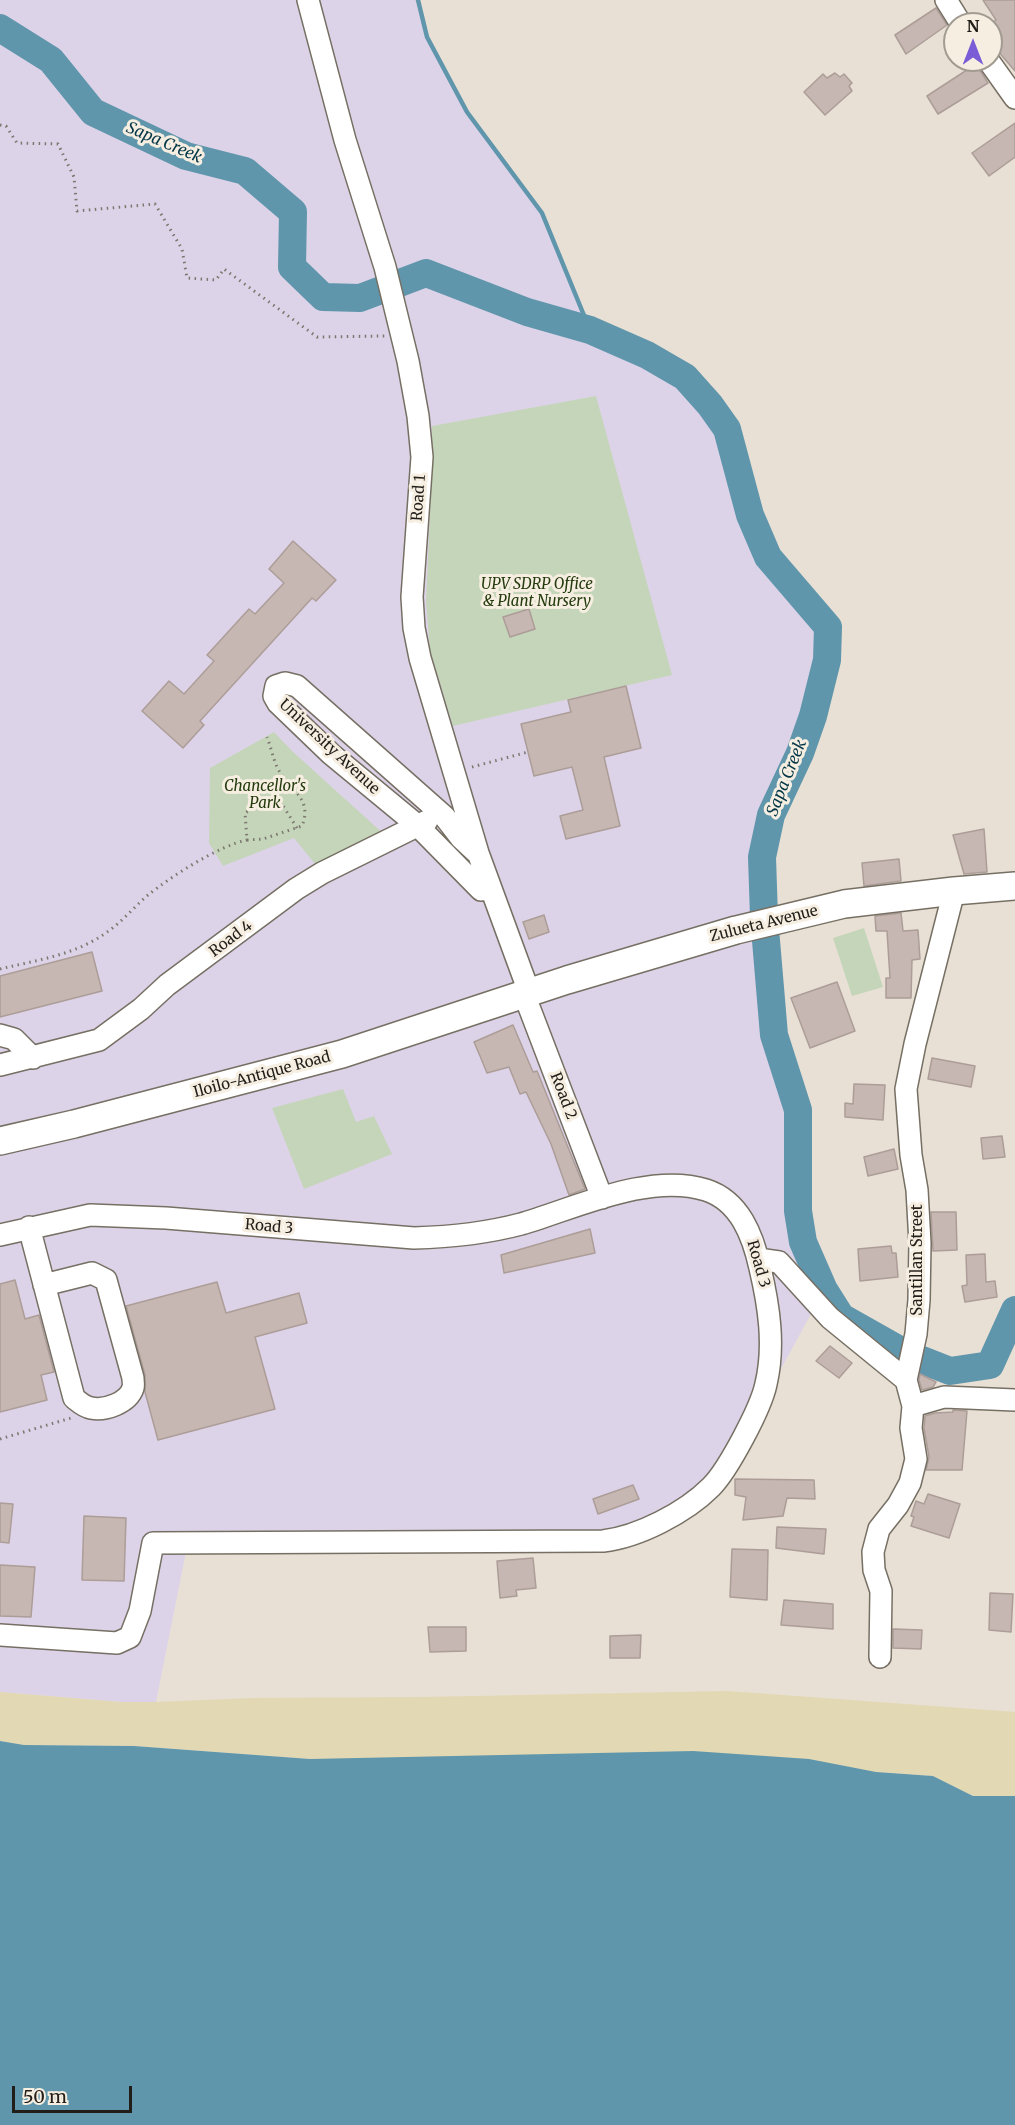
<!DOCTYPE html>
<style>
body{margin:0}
#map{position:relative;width:1015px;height:2125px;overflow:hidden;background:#e8e0d4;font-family:Merriweather,serif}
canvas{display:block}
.north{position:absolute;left:943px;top:12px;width:60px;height:60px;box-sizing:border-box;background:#f6eee1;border:2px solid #a19b91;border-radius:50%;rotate:0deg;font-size:16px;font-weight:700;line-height:24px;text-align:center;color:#211e19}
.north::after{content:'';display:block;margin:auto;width:21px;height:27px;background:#795cd6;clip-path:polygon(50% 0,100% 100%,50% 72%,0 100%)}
.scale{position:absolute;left:12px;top:2086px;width:120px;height:27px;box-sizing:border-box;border:3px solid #211e19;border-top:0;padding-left:8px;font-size:18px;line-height:21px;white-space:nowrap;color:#211e19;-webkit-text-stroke:4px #f6eee1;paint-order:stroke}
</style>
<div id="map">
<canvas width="1015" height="2125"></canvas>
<div class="north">N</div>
<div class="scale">50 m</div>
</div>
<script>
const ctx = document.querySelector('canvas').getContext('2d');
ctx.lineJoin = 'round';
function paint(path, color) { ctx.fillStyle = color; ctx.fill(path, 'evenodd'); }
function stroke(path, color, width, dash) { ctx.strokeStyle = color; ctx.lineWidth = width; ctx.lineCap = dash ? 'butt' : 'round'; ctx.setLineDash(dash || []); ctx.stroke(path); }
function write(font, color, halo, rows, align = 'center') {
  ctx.font = font + ' Merriweather,serif'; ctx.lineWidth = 6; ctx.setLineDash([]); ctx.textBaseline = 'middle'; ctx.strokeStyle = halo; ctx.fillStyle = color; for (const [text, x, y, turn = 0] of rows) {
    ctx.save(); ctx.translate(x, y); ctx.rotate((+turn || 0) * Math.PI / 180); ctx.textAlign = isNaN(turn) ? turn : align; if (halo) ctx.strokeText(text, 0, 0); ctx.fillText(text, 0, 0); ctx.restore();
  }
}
paint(new Path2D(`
 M0 0H418L427 37 467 112 542 213 590 330 647 355 685 377 710 405 727 429 750 515 768 557 828 627 829 638 827 660 813 716 800 753 771 815 762 857V885L774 1035 798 1110V1211L803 1242 824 1290 751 1424 694 1494 620 1534 186 1552 156 1702H121L0 1692Z`), '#ddd3e8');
paint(new Path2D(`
 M596 396 672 675 453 726 430 650 426 601 431 493 432 426Z
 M274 732 292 751 387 837 315 864 294 838 223 866 209 843 210 768Z
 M864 928 883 987 852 996 833 938Z
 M343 1089 356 1122 374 1116 392 1154 304 1189 272 1108Z`), '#c5d5ba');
paint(new Path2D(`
 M728 1691 1015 1712V1796H973L933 1776 876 1772 310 1759 134 1746 24 1745 0 1741V1692L121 1702H156L253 1698 423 1697Z`), '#e2d8b3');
paint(new Path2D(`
 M0 1741 24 1745 134 1746 310 1759 693 1751 809 1759 876 1772 933 1776 973 1796H1015V2125H0Z`), '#6096ac');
stroke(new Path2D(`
 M418 0 427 37 467 112 542 213 590 330`), '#6096ac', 4.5);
stroke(new Path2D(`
 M0 28 51 60 93 112 186 156 245 171 293 212 292 267 323 297 360 298 426 273 527 312 590 330 647 355 685 377 710 405 727 429 750 515 768 557 828 627 827 660 813 716 800 753 771 815 762 857 764 917 774 1035 798 1110V1211L803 1242 824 1290 841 1317 903 1352
 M922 1360 950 1371 990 1365 1015 1310`), '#6096ac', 28);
const building = new Path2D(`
 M983 0H1015V71L991 43V24L996 20Z
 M936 8 947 25 906 54 895 35Z
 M976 64 988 83 938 114 927 96Z
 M835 73 840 77 844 74 852 83 849 86 852 91 825 115 804 92 823 74 827 78Z
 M1015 123V157L989 176 972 153Z
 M293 541 336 580 316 601 312 598 200 721 204 725 183 748 142 711 169 681 184 694 214 661 207 655 249 609 255 614 284 583 269 569Z
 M529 609 535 629 510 637 503 617Z
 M626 686 641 748 604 757 620 826 566 839 560 816 583 810 572 767 534 776 521 724 571 712 568 700Z
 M984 829 987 872 964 874 953 835Z
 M899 859 901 881 864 886 862 863Z
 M901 913 903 931 918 930 920 959 912 960 911 998H886V978H890L887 931H876L875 916Z
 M544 915 549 932 529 939 523 922Z
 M92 952 102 991 0 1017V976Z
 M837 982 855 1031 810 1048 791 998Z
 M513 1025 533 1072 537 1071 585 1189 569 1195 551 1144 526 1092 520 1094 509 1067 487 1073 480 1056 474 1042Z
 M932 1058 975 1066 971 1087 928 1079Z
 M854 1084 885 1085 883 1120 845 1117V1103L853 1104Z
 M1002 1136 1005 1157 983 1159 981 1138Z
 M894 1149 898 1169 868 1176 864 1157Z
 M931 1212H956L957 1250 933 1251Z
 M590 1229 595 1253 504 1273 501 1255Z
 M891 1246 892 1253H896L898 1277 860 1281 858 1249Z
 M985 1254 986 1282 995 1281 997 1297 965 1302 962 1286 967 1285 966 1255Z
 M15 1280 25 1319 39 1315 54 1372 41 1375 47 1400 0 1412V1284Z
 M217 1282 226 1313 299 1293 307 1323 255 1337 275 1409 158 1440 145 1392V1375L126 1306Z
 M830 1346 852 1363 839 1378 816 1361Z
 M920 1374 936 1382 933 1387 922 1390 919 1380Z
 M953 1410 967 1411 962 1470H926L929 1457 924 1428 925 1416 935 1413 953 1412Z
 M735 1479 814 1480 815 1499 787 1498 783 1516 743 1520 746 1497 735 1495Z
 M633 1485 639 1499 598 1514 593 1499Z
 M928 1494 960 1504 949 1538 911 1526 914 1517 911 1516 916 1501 924 1504Z
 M0 1503 13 1504 9 1543 0 1542Z
 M84 1516 126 1518 124 1581 82 1580Z
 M777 1527 826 1529 824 1554 776 1548Z
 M732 1549 768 1550 767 1600 730 1597Z
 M533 1558 536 1588 516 1590 517 1596 500 1598 497 1561Z
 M0 1565 35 1567 31 1617 0 1616Z
 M990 1593 1013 1594 1011 1632 989 1630Z
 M784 1600 833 1604V1629L781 1625Z
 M428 1627H466V1651L430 1652Z
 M893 1629 922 1630 921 1649 893 1648Z
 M641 1635 640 1658H610V1636Z`);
paint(building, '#c7b7b2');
stroke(building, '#ac9d98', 1.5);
const minor = new Path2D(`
 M308 0 345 140 385 267 408 361 418 416 422 457 412 597 414 628 420 658 478 853 529 992
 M946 0 961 24
 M988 60 1015 98
 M476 852 461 838 444 816 297 686 285 683 276 686 274 696 278 703 331 754 417 825 481 890
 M524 994 602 1198
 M0 1035 14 1039 33 1058
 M0 1065 99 1040 141 1009 167 985 296 889 322 873 427 821
 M29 1227 74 1398C79 1402 84 1407 91 1408 105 1411 128 1403 133 1388 134 1385 133 1382 133 1378L106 1280 92 1273 44 1285
 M0 1235 90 1215 166 1218 414 1238C450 1237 487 1233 521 1224 576 1208 649 1172 706 1190 740 1201 753 1236 760 1268 769 1306 775 1346 766 1384 761 1408 728 1470 711 1487 685 1513 638 1537 603 1541L153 1543 140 1611 130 1637 117 1643 0 1635
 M758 1259 779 1262 830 1318 906 1380
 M913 1406 944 1397 1015 1400
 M880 1657 881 1591 874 1570 873 1552 879 1529 898 1505 910 1483 916 1459 911 1428 913 1406 906 1380 916 1334 919 1300 920 1243 917 1190 911 1155 906 1089 915 1044 954 891`);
const major = new Path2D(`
 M0 1141 74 1124 342 1054 567 980 736 930 844 904 954 891 1015 886`);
stroke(minor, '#766f63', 24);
stroke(major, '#766f63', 30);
stroke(new Path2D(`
 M0 125 6 126 17 143 58 144 74 177 77 211 155 204 182 249 187 278 216 280 224 269 317 337 385 336
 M472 767 528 752
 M247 840 263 839 302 826C313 798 290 791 278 769 273 759 271 747 267 737
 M0 969C37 960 76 955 107 932 122 922 134 907 148 895 172 876 218 846 247 840L245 813 255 807 260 797 280 801 297 828
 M0 1439 71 1418`), '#7c776f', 3, [1.5, 4.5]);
stroke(minor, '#fff', 21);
stroke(major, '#fff', 27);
write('15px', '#211e19', '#f6eee1', [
 ["Road 1",419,498,-86],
 ["University Avenue",329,747,43],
 ["Zulueta Avenue",764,924,-14],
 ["Road 4",231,939,-37],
 ["Iloilo-Antique Road",262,1075,-15],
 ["Road 2",563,1096,69],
 ["Road 3",269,1227,5],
 ["Santillan Street",918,1260,-90],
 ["Road 3",758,1264,74]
]);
write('italic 15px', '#233b0d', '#f6eee1', [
 ["UPV SDRP Office",537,585],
 ["& Plant Nursery",537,602],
 ["Chancellor's",265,787],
 ["Park",265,804]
]);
write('italic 16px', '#033647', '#f6eee1', [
 ["Sapa Creek",164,143,23],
 ["Sapa Creek",787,778,-68]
]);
</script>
